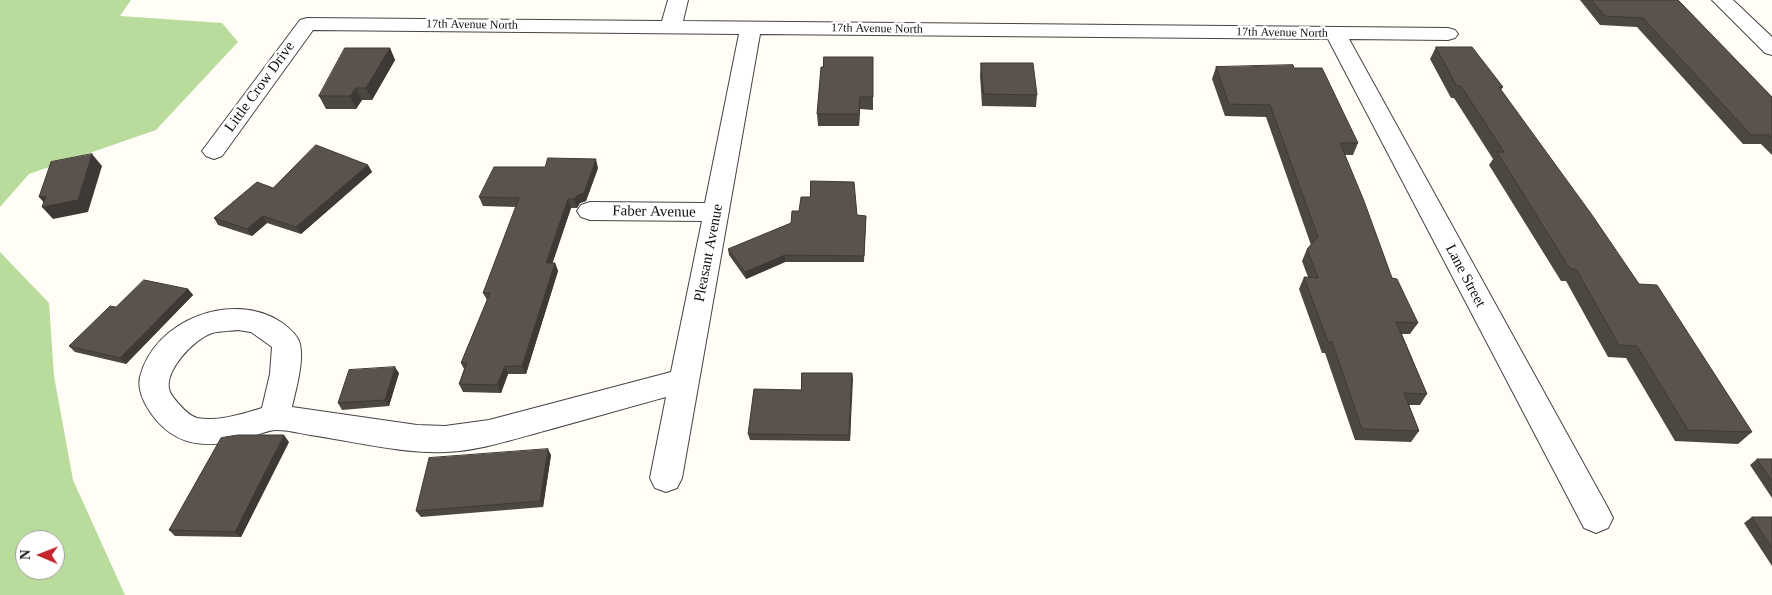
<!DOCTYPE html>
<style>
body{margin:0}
#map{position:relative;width:1772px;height:595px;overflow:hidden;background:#fffdf5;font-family:Georgia,serif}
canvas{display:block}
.north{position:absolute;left:15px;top:530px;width:50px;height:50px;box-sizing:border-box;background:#fff;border:1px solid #a0a0a0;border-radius:50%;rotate:271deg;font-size:14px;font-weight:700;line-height:20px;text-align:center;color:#111}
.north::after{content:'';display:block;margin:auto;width:18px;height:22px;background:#c4262e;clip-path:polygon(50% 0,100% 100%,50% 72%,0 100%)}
</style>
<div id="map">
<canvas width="1772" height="595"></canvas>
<div class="north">N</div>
</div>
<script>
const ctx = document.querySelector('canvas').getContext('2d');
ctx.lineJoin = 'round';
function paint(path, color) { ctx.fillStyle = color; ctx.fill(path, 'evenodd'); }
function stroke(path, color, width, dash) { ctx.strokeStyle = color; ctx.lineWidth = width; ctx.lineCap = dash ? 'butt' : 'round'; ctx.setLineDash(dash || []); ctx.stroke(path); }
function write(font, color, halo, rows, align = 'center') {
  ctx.font = font + ' Georgia,serif'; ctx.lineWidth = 5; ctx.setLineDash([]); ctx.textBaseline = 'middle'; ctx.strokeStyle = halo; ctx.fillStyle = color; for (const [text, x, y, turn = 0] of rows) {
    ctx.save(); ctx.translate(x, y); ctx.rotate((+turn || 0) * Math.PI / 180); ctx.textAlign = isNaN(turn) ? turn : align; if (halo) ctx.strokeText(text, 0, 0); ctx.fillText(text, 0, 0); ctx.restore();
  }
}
paint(new Path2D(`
 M0 0H131L120 16 222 23 238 42 156 130 29 174 0 207Z
 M0 252 49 303 54 376 73 480 125 595H0ZM25 540H55V570H25Z`), '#b9dc9c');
const minor = new Path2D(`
 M668 0H688L683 21 1448 28 1455 30 1458 34 1455 38 1448 40 1349 39 1608 508 1613 518 1608 528 1596 533 1584 528 1328 39 760 34 682 478 677 488 666 492 655 488 650 478 666 397C625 408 585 420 544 431 511 440 478 451 445 452 403 454 352 441 310 435 299 433 288 430 277 430 268 430 257 435 248 438 211 448 178 449 153 416 145 405 137 391 140 377 154 320 232 290 281 322 288 327 298 335 300 344 304 362 296 389 292 407L417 425 445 426 489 420 671 372 702 221 590 220 581 217 577 211 581 205 590 202 705 203 739 34 313 30 222 156 214 159 206 156 202 151 300 20 307 18 662 21ZM238 330 251 332 272 347 270 374 262 408C242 414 218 422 197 418 190 416 184 410 179 404 176 401 172 396 170 392 162 372 194 339 212 333 220 331 230 331 238 330Z
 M1712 0H1733L1772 37V55L1765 53Z`);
stroke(minor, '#444', 2);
paint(minor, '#fff');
paint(new Path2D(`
 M1580 0H1678L1772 97V155L1761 144H1743L1637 27 1600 25Z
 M1436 47 1503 87 1501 90 1639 284 1752 432 1738 444 1675 441 1626 358 1608 357 1566 281H1561L1489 165 1493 159 1454 98H1451L1430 59Z
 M390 48 395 60 372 100H362L356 109H326L319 96Z
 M873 57V110L860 109 859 126H818L817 114 823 67Z
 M981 63 1037 95 1036 107 982 106 980 75Z
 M1216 67 1294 68 1358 143 1353 155H1345L1392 278 1418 323 1410 334H1402L1427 394 1420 405H1409L1419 431 1411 442 1355 440 1325 353H1322L1299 289 1304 277H1308L1302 261 1307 249 1311 245 1266 117 1225 116 1212 79Z
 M368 165 372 172 301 234 267 223 252 236 218 225 214 218 273 188Z
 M598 168 586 201 580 203 577 208H571L552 263H555L558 271 526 374H508L501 393 463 392 459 384 464 369 461 363 487 300 483 293 516 207 483 206 479 197Z
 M857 215 866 216 864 262H785L746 279 729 255 728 249Z
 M188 289 193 295 126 364 75 352 69 346 116 307Z
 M399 373 389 406 342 410 338 403Z
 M852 373 850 441 750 440 748 434 801 390Z
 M289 442 241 537 175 536 169 530Z
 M551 455 543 507 421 517 416 511Z
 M1757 459H1772V498L1750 465Z
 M1752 517H1772V566L1744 523Z`), '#4d4742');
paint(new Path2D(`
 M390 48 395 60 372 100 366 88Z
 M356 88 362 100 356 109 350 96Z
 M860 97V109L859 126V114Z
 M92 154 102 166 88 212 53 219 42 207 47 206 39 197Z
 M596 159 598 168 586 201 580 203 577 208 574 199Z
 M368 165 372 172 301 234 296 227Z
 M568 199 571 208 550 271 546 263Z
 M263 216 267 223 252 236 247 229Z
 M785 255V262L746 279 745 272Z
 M555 263 558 271 526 374 522 366Z
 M188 289 193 295 126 364 120 358Z
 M505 366 508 374 501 393 497 385Z
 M395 367 399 373 389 406 385 400Z
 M852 373 853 379 850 441 849 435Z
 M284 435 289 442 241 537 235 532Z
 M548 449 551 455 543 507 540 501Z`), '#3f3936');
const building = new Path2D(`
 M1592 0H1678L1772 97V138L1769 135H1751L1643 18 1605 16Z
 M1436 47H1472L1503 87H1499L1592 215 1639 284 1657 285 1752 432 1688 430 1637 346 1619 345 1576 269H1570L1497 152H1504L1461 86H1457Z
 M345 48H390L366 88H356L350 96H319Z
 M824 57H873V97H860L859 114H817L821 67H823Z
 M981 63H1033L1037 95 984 94Z
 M1293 65 1294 68H1322L1358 143H1340L1364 201 1392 278 1397 279 1418 323 1396 322 1427 394 1404 393 1419 431 1362 429 1332 342H1328L1304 277 1318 278 1307 249 1318 237 1270 105 1229 104 1216 67Z
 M316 145 368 165 296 227 263 216 247 229 214 218 257 182 273 188Z
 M92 154 78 200 42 207 46 196 39 197 51 162Z
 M548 158 596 159 584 193 578 195 574 199H568L546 263H555L522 366H505L497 385 459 384 467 363H461L490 293H483L519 198 479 197 494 167H545Z
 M811 181 854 182 857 215 866 216 864 256 785 255 745 272 728 249 791 223 792 211H799L801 197H810Z
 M144 280 188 289 120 358 69 346 110 306 116 307Z
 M395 367 385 400 338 403 349 370Z
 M802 373H852L849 435 748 434 754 389 801 390Z
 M238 435H284L235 532 169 530 221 438Z
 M548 449 540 501 416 511 429 458Z
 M1757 459H1772V481Z
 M1752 517H1772V548Z`);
paint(building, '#5a524d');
stroke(building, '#3f3936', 1);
write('12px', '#111', '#fff', [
 ["17th Avenue North",472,25,1],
 ["17th Avenue North",877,29,1],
 ["17th Avenue North",1282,33,1]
]);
write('15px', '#111', '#fff', [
 ["Little Crow Drive",260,87,-54],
 ["Faber Avenue",654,212,1],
 ["Pleasant Avenue",709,253,-79],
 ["Lane Street",1465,276,62]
]);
</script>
